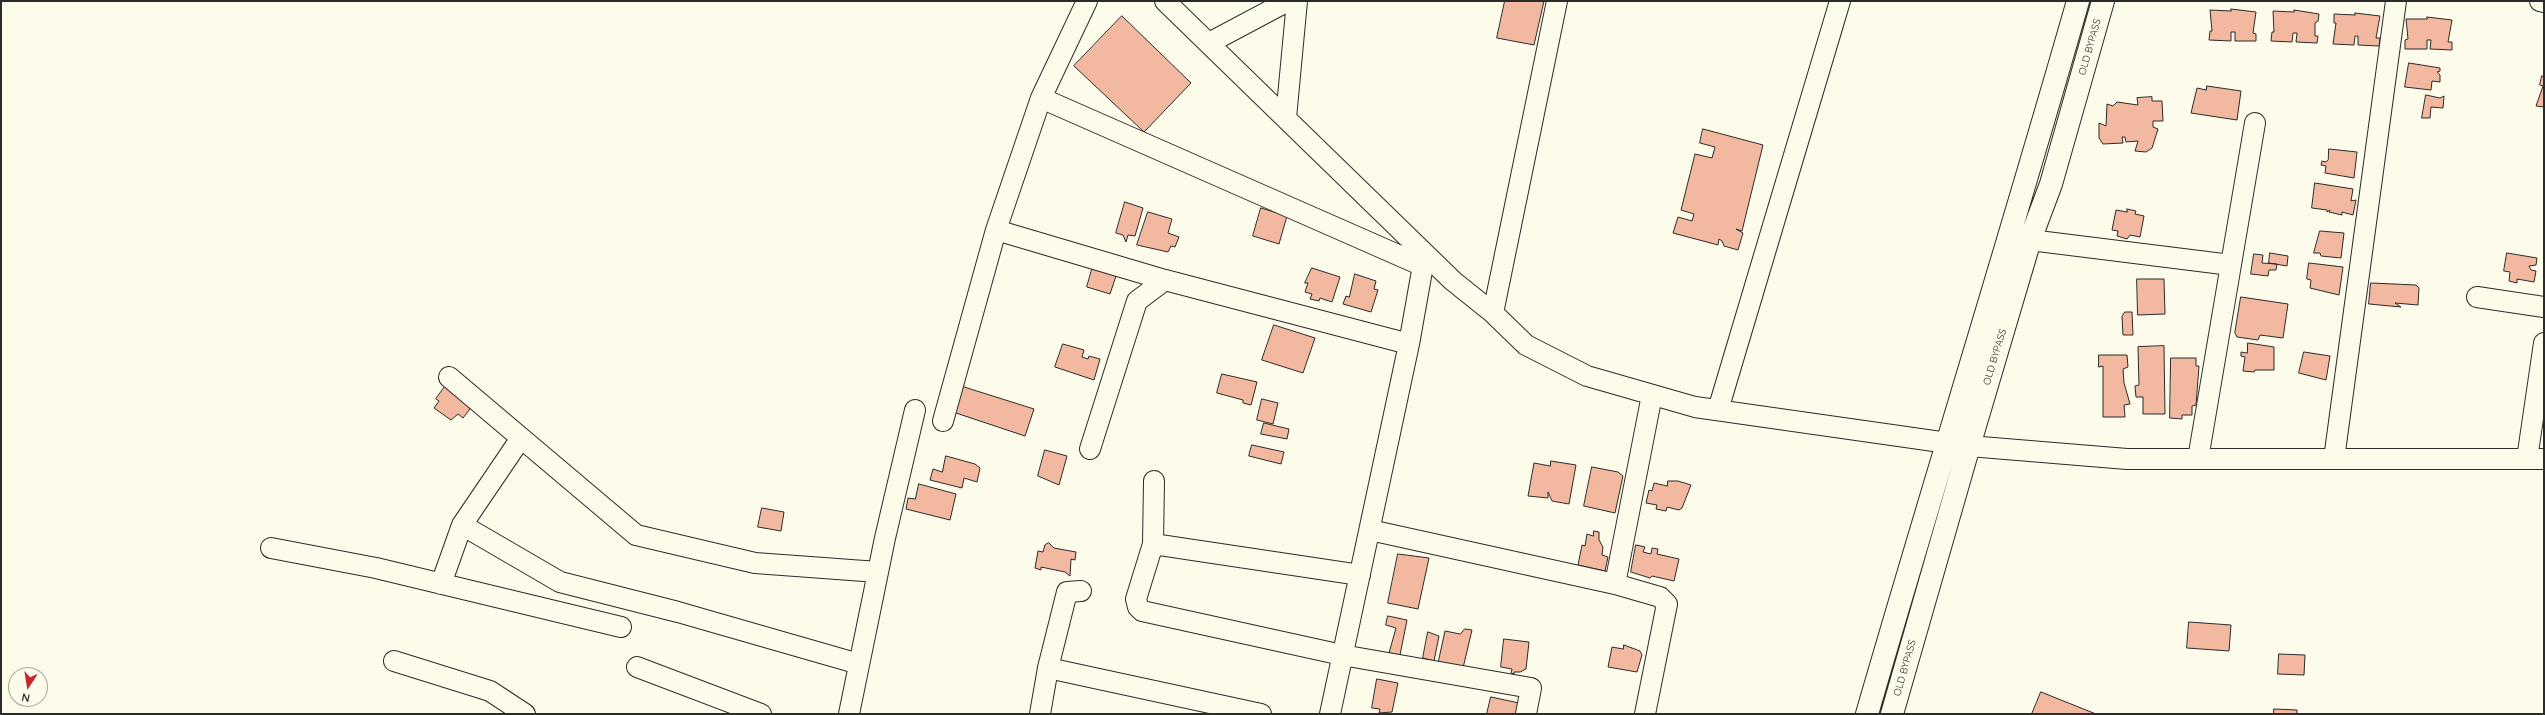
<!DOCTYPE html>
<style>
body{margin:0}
#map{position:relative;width:2545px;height:715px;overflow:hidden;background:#fdfbea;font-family:Quicksand,sans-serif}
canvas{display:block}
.frame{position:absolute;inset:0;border:2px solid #2b2b2b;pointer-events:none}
.north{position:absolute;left:8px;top:667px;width:40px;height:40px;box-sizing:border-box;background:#fdfbea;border:1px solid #a9a89e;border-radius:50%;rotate:192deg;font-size:11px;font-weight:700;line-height:16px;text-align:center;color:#2b2b2b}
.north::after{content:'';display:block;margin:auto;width:14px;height:18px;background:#c62828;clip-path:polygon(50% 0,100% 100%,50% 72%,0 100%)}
</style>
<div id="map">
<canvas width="2545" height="715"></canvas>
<div class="frame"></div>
<div class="north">N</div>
</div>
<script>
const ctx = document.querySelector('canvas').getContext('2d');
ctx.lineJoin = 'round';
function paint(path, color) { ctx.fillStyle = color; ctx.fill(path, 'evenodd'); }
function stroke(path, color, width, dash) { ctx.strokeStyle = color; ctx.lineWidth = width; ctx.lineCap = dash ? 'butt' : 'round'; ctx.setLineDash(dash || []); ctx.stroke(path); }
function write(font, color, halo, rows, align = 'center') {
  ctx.font = font + ' Quicksand,sans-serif'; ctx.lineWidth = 3; ctx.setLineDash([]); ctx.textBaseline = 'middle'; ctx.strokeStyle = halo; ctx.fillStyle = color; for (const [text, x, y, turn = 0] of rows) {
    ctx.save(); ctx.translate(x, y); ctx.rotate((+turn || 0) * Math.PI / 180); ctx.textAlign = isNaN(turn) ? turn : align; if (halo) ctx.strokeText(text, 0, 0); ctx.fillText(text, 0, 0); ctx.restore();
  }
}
const building = new Path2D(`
 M1505 1H1544L1534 45 1497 38Z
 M2231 9 2256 12 2253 33 2256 34V41H2235V32H2231V41L2209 40 2210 31H2212L2210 10 2231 11Z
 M2294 10 2319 14 2318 21 2315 23V36H2318L2317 43 2296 42 2297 33H2293L2292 42 2271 41 2272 32H2274L2273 11 2294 12Z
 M2355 13 2380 16 2376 38H2380L2379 46 2358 45V36H2355L2354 45 2333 44 2336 23H2334V14L2355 15Z
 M1122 16 1191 83 1144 132 1074 66Z
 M2427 17 2452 20 2448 42H2452V50L2430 49 2431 40H2427V49H2405V40L2408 39 2406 19H2427Z
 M2409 63 2440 68V71L2437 72 2440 75V82L2432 81 2431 90 2405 87Z
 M2542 76 2544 77V107L2536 106 2543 86 2540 85Z
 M2207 86 2241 91 2237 120 2191 113 2197 88 2206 90Z
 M2426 95 2440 98 2444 96 2443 108 2431 107 2430 118H2422Z
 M2152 97V101H2162L2163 121H2153V127L2158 129 2152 148 2146 152 2135 151 2138 141 2126 142 2125 137H2122L2123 143 2103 144 2099 138V123L2106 126 2107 104 2113 106 2117 102 2138 105 2137 98Z
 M1703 129 1763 145 1742 231 1736 229 1743 233 1738 250 1724 246 1722 241 1719 239 1718 245 1673 233 1678 217 1692 221 1694 214 1681 210 1695 154 1712 158 1715 147 1700 143Z
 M2329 149 2357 152 2354 178 2325 173 2326 166 2321 165 2322 161 2326 162 2328 160Z
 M2315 183 2353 189 2351 201 2356 200 2353 215 2342 212V215L2329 212 2330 210 2327 212V210L2312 208Z
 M1125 202 1143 208 1135 236 1128 235 1126 242 1123 235 1116 233Z
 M1261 208 1287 216 1279 244 1253 236Z
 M2127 209 2136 211 2135 214 2144 216 2140 237 2130 235 2127 239 2117 236 2118 231 2112 230 2116 210 2127 212Z
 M1148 212 1172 219 1168 233 1179 237 1175 247 1171 246 1168 252 1137 245Z
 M2320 231 2344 233 2341 258 2321 256 2320 253H2314Z
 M2270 253 2288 256 2287 266 2269 263Z
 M2507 253 2537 258 2536 265 2529 266 2531 270 2536 271 2534 282 2517 279V283L2509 281 2510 272 2504 271Z
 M2254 254 2263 255 2262 263 2277 264 2276 270H2269L2268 276 2251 274Z
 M2309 263 2343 267 2339 295 2310 288 2311 280 2307 279Z
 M1093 266 1117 273 1110 294 1087 287Z
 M1312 268 1340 277 1332 302 1320 298 1319 301 1310 299 1312 294 1305 292 1308 283H1305Z
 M1355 274 1376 281 1374 289 1378 290 1371 312 1343 304 1346 296 1349 297Z
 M2137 279H2164L2165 314 2138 315Z
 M2371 283 2416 285 2419 288 2418 305 2395 303 2401 307 2369 304Z
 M2241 297 2288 304 2283 338 2260 335 2258 340 2237 337 2235 333Z
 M2125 312H2132L2133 335H2123L2122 317Z
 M1274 325 1315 338 1303 373 1262 360Z
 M2248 343 2274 347V370H2255L2254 372 2243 371 2245 357 2241 356V352L2247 353Z
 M1063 344 1084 350 1082 357 1088 359 1089 356 1100 359 1094 380 1055 367Z
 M2164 346 2165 414H2143V397H2136L2135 386 2139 385 2138 347Z
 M2304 352 2330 356 2326 380 2299 373Z
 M2099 355H2127L2128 367 2123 369 2124 383 2130 404 2124 405 2125 417H2103V366L2099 367Z
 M2171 358H2196V366H2199L2196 405 2192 406V415H2182V419L2170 418Z
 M1222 374 1257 382 1251 405 1243 403V400L1217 393Z
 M446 385 473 405 463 418 458 414 451 420 434 408 439 401 436 399Z
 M961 386 1034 409 1025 436 953 412Z
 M1262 399 1278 403 1273 424 1257 420Z
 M1264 423 1289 429 1287 439 1261 434Z
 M1252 445 1284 452 1281 464 1249 456Z
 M1045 450 1067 456 1059 485 1038 476Z
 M946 456 975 464 980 468 977 482 964 478 962 488 930 480 933 469 942 472Z
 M1551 461 1576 465 1569 504 1552 501 1548 492V498L1528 496 1534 463 1550 466Z
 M1592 467 1618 472 1623 476 1615 513 1584 506Z
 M1668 481H1678L1691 485 1682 508 1679 510 1667 507 1666 511 1656 509 1657 505 1646 503 1649 490 1652 491 1654 483 1667 486Z
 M919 484 956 494 950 520 906 509 908 498 915 499Z
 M762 508 784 512 781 531 758 527Z
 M1594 531 1599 532V540L1603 547 1602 555 1608 557 1605 571 1578 565 1582 545 1585 546 1587 534 1593 536Z
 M1049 543 1054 548 1076 552 1075 560 1071 559 1070 576 1065 572 1041 567V570L1035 568 1038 551 1043 552 1045 545Z
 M1636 545 1645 547 1643 552 1651 554 1652 548 1658 549 1657 554 1679 559 1674 581 1652 576 1650 578 1631 572Z
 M1398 554 1429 558 1418 609 1388 603Z
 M1388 616 1407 620 1400 655 1389 653 1396 628 1386 625Z
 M2189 622 2231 625 2229 651 2187 648Z
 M1465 629 1472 630 1463 668 1438 663 1445 631 1460 634Z
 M1428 632 1439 636 1434 661 1423 658Z
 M1504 639 1529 642 1526 669 1520 672H1514V674L1511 673 1512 669 1501 667Z
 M1624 645 1640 651 1642 655 1637 672 1608 667 1612 647 1623 649Z
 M2279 654 2305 655 2304 675 2278 674Z
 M1377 679 1398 683 1392 712 1379 713 1380 709 1372 708Z
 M2041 692 2096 714H2032Z
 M1491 697 1519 703 1516 714H1487Z
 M2274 709 2297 710V714H2274Z`);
paint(building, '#f2b8a0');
stroke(building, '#2b2b2b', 1);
const minor = new Path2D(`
 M1165 1 1453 281 1493 313 1526 345 1587 376 1695 407 1969 446 2127 459H2544
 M2540 1 2544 2
 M1209 43 1288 1
 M1041 98 1423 266
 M1286 118 1297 1
 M996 230 1165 280 1409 344
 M2030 240 2231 265
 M2477 297 2544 307
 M1493 313 1557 1
 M449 377 636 535 755 563 878 572
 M1718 410 1840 1
 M943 421 996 230 1041 98 1087 1
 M1090 449 1137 301 1165 280
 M2198 459 2255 123
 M2334 459 2396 1
 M2527 459 2544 343
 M1154 481 1153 544 1136 599 1138 607 1142 611 1342 655 1531 688 1526 714
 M462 525 560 582 678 612 859 664
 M1370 530 1615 584 1652 395
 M1153 544 1360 575
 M271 548 376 568 621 627
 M441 584 462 525 521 438
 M1615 584 1660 597 1667 604 1645 714
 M394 661 490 691 525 714
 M637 667 761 714
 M1048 668 1261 714
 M849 714 885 538 915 410
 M1040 714 1048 668 1067 592 1081 591
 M1330 714 1409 344 1425 254`);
const major = new Path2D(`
 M1867 714C1936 476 2010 239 2078 1
 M1892 714 1969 446 2030 240 2051 184 2103 1`);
stroke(minor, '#2b2b2b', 22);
stroke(major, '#2b2b2b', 24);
stroke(minor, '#fdfbea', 20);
stroke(major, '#fdfbea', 22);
write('10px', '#2b2b2b', '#fdfbea', [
 ["OLD BYPASS",2090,47,-74],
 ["OLD BYPASS",1995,357,-73],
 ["OLD BYPASS",1905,668,-74]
]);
</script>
